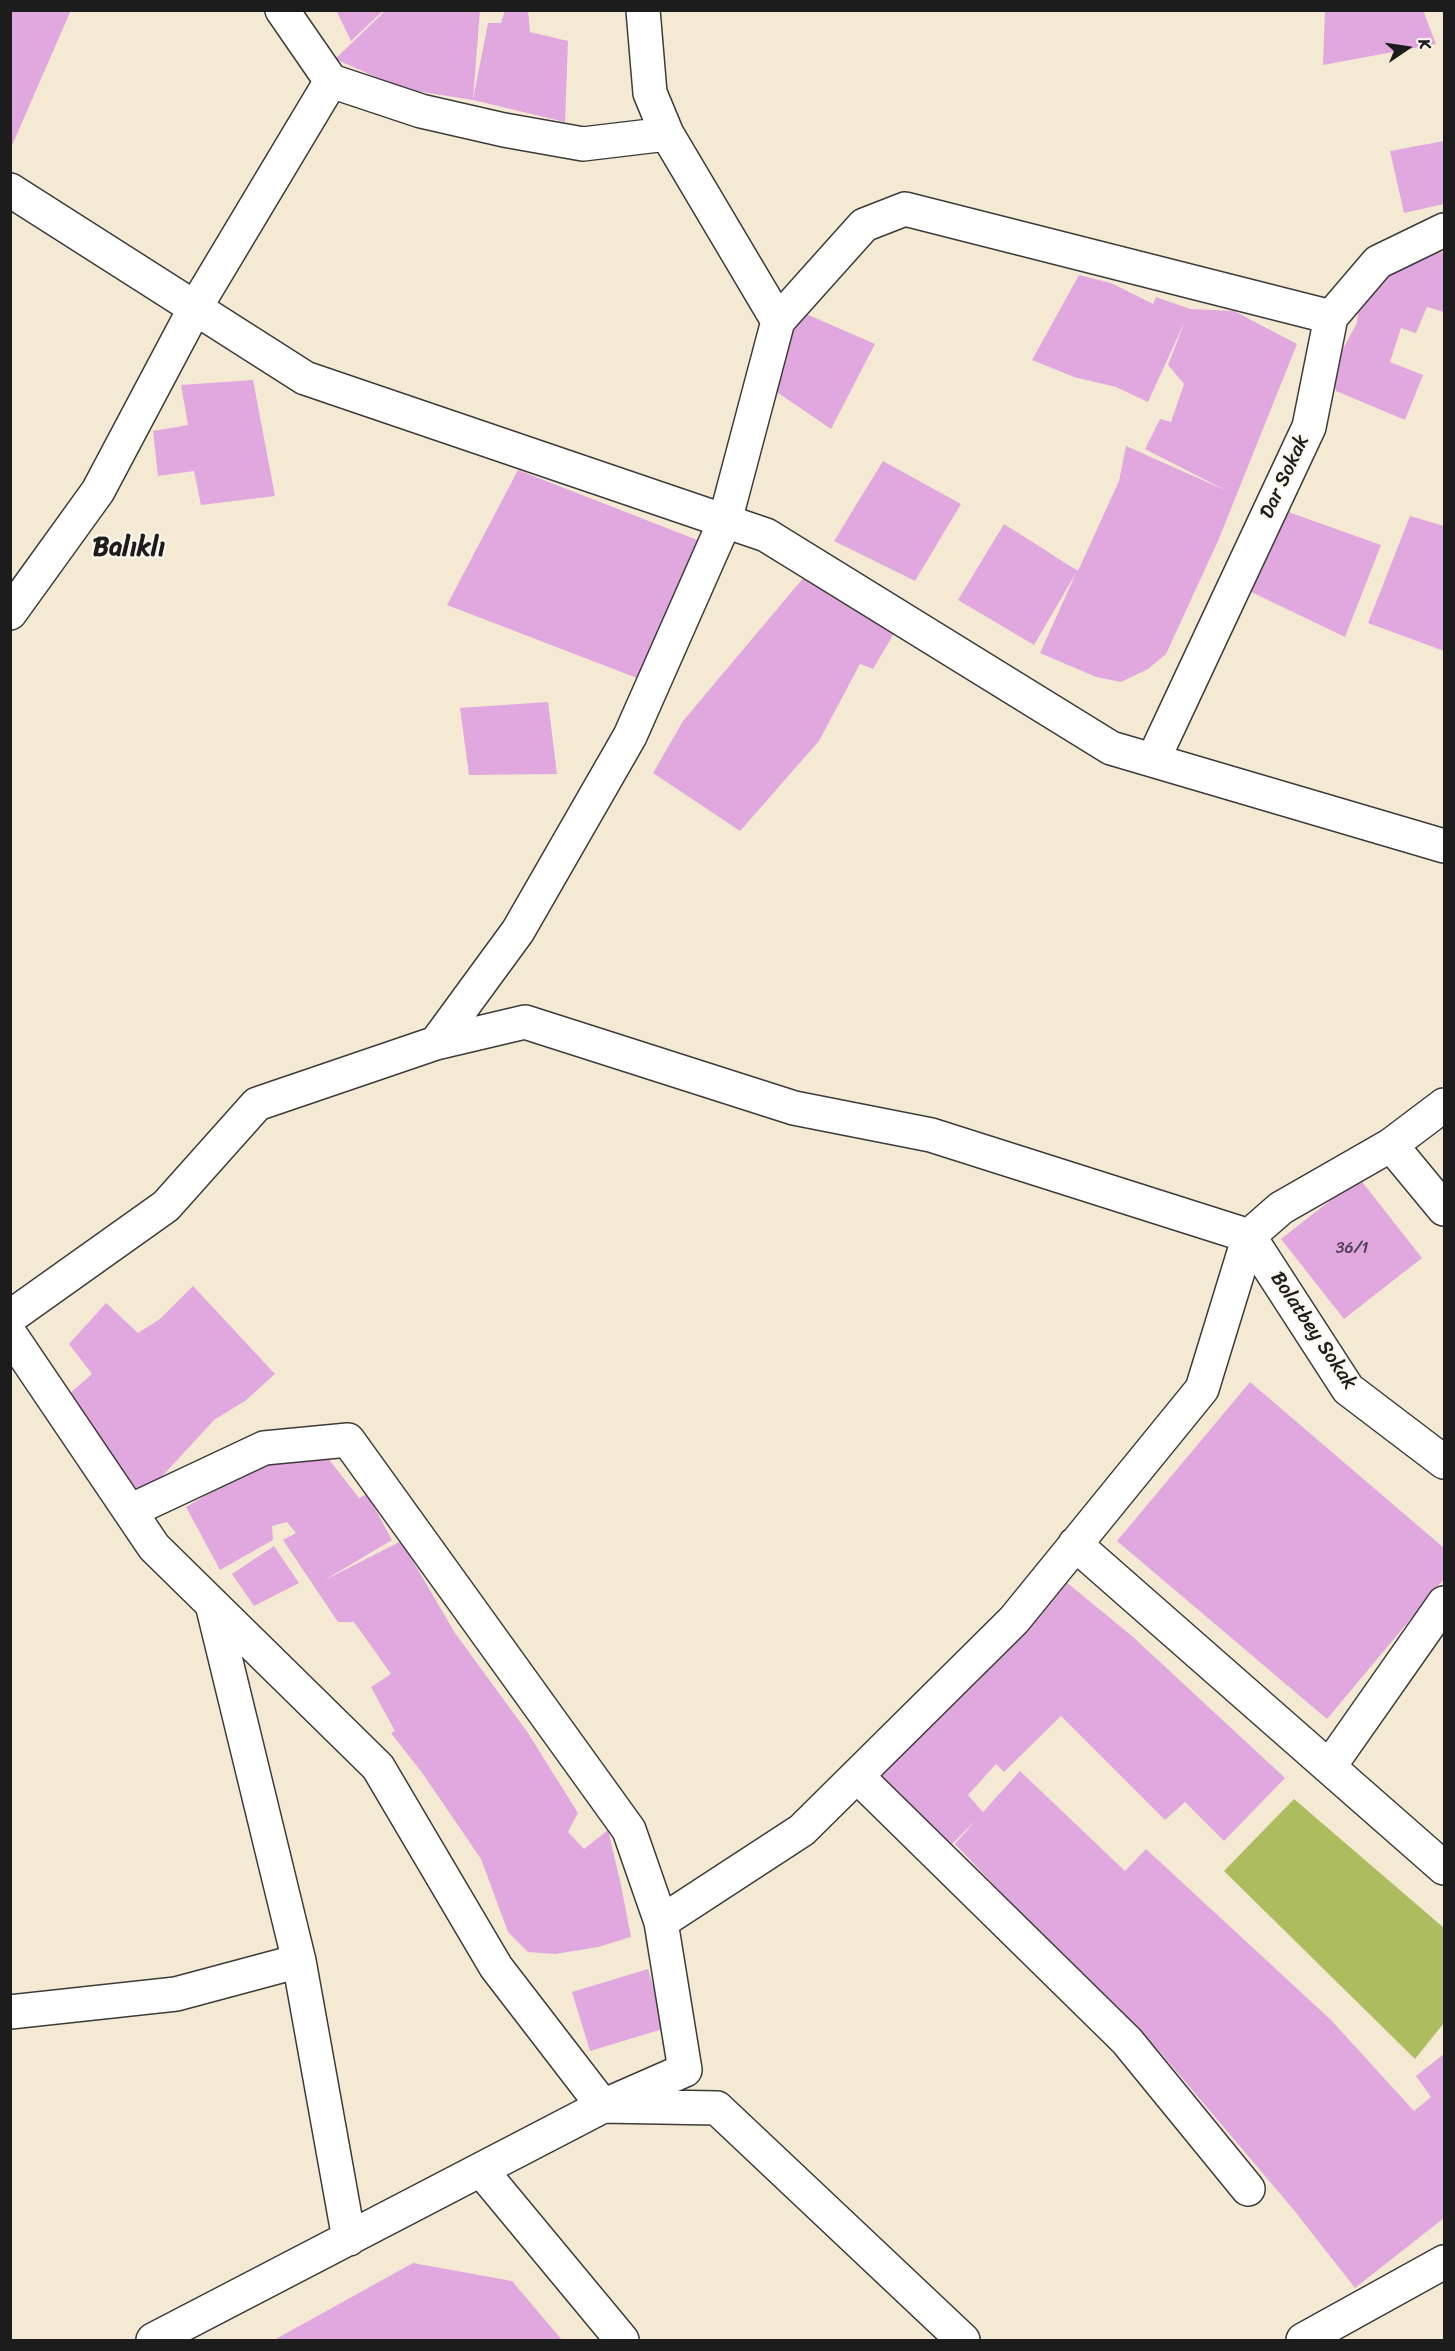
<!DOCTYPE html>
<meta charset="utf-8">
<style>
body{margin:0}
#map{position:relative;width:1455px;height:2351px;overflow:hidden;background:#f4ead4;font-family:Sriracha,sans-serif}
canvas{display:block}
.frame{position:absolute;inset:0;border:12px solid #1c1c1c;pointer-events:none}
.north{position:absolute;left:1377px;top:18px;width:60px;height:60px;-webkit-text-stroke:4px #fbf7ec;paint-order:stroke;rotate:77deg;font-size:16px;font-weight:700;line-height:24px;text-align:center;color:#1c1c1c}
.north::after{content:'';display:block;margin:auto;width:21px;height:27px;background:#1c1c1c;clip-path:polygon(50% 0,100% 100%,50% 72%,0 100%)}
</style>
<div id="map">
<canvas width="1455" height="2351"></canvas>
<div class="frame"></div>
<div class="north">K</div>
</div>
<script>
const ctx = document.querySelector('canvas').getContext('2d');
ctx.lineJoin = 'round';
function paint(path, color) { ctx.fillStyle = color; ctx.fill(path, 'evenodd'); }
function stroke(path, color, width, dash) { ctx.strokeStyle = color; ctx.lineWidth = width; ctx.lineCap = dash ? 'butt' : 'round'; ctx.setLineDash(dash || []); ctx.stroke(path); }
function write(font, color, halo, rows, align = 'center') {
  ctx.font = font + ' Sriracha,sans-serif'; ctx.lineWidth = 4.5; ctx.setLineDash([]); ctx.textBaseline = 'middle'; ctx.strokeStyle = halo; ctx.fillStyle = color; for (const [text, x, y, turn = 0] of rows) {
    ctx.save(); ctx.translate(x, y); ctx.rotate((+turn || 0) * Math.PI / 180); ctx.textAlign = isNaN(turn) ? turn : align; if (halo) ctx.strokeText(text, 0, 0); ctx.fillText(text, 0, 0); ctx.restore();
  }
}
paint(new Path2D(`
 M1294 1799 1444 1928V2023L1415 2059 1224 1871Z`), '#acbc5f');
paint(new Path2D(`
 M10 10H71L10 150Z
 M336 10H384L351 41Z
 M386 10H480L473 100 403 89 335 59Z
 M505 10H528L530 32 568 41 565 122 473 100 488 23H501Z
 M1325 10H1423L1436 44 1323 65Z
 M1444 141V204L1404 213 1390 151Z
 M1444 252V312L1427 307 1416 333 1401 328 1390 362 1423 375 1405 420 1336 391 1332 369 1357 323 1358 313 1379 277 1415 254Z
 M1079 275 1111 283 1153 304 1156 297 1190 309 1234 311 1297 344 1218 541 1166 654 1148 669 1121 682 1096 677 1040 653 1076 573 1034 645 958 600 1004 524 1078 571 1119 481 1126 446 1227 491 1145 449 1160 419 1171 422 1184 384 1168 365 1185 321 1148 402 1116 387 1074 377 1032 360Z
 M797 310 875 344 831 429 771 388Z
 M253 380 275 496 201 505 194 471 158 476 153 431 188 425 181 385Z
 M883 461 961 504 915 581 834 541Z
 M518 470 700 541 642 680 447 605Z
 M1280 509 1381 545 1345 637 1245 589Z
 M1410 516 1444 526V651L1368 623Z
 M810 570 896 630 873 669 860 664 819 741 740 831 653 773 683 721Z
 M548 702 557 774 469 775 460 708Z
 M1359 1178 1422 1258 1344 1319 1281 1239Z
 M193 1286 275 1374 245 1401 214 1420 144 1496 102 1452 69 1394 92 1374 69 1344 106 1303 138 1333 160 1319Z
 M1250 1382 1444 1548V1579L1327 1719 1117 1541Z
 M320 1448 359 1498 367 1494 392 1540 323 1581 401 1541 455 1633 528 1733 578 1813 568 1832 584 1849 608 1830 621 1885 631 1937 598 1947 555 1954 528 1952 508 1932 481 1859 423 1774 391 1733 395 1731 371 1687 391 1674 354 1622H338L283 1540 296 1533 287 1522 272 1526 273 1540 220 1570 186 1507 256 1466Z
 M274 1546 299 1583 254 1606 232 1574Z
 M1065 1581 1133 1637 1285 1778 1224 1841 1185 1802 1165 1820 1061 1716 1004 1772 996 1764 968 1795 983 1812 1020 1771 1125 1871 1146 1849 1331 2020 1414 2111 1431 2097 1416 2076 1444 2054V2218L1355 2288 1293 2209 1160 2052 1089 1979 1051 1946 955 1844 976 1820 948 1848 882 1776Z
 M648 1969 666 2028 590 2051 572 1992Z
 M413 2263 512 2281 562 2340H274Z`), '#e1a8df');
const minor = new Path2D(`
 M282 10 331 81 421 111 504 130 583 144 667 134
 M10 190 305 378 766 535 1111 748 1444 846
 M778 321 864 225 905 209 1331 317
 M10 613 98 491 195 308 331 81
 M1153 760 1309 427 1331 317 1378 262 1444 230
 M436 1043 518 931 630 736 725 521 778 321 667 134 650 93 643 10
 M1391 1145 1444 1209
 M1249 1236 1348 1389 1444 1462
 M10 1317 166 1206 257 1104 436 1043 525 1022 794 1108 931 1135 1249 1236 1281 1208 1391 1145 1444 1105
 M10 1334 154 1547 378 1767 496 1967 603 2106 717 2108 963 2340
 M130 1511 264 1448 348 1440 629 1830 661 1922
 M1075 1544 1444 1868
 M212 1604 299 1961 349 2239
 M1329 1767 1444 1603
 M857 1776 1127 2041 1248 2189
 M10 2012 176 1994 299 1961
 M481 2170 622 2340
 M153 2340 603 2106 685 2070 661 1922 802 1830 1014 1620 1202 1389 1249 1236
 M1303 2340 1444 2262`);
stroke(minor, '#3c3b38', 36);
stroke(minor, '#fff', 33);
write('16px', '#4d3f4d', null, [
 ["36/1",1352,1249]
]);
write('20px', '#1c1c1c', '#fbf7ec', [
 ["Dar Sokak",1285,477,-65],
 ["Bolatbey Sokak",1313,1331,56]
]);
write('bold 26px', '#1c1c1c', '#fbf7ec', [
 ["Balıklı",129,548]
]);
</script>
